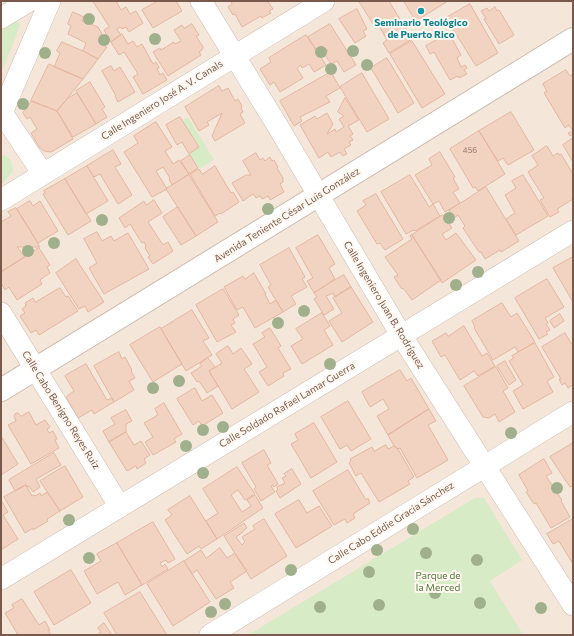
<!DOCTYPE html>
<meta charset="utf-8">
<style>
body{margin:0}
#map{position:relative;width:574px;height:636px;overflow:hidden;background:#fdf4ea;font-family:Commissioner,sans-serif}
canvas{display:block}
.frame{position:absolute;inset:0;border:2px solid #78594c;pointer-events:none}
</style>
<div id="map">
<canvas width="574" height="636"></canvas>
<div class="frame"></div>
</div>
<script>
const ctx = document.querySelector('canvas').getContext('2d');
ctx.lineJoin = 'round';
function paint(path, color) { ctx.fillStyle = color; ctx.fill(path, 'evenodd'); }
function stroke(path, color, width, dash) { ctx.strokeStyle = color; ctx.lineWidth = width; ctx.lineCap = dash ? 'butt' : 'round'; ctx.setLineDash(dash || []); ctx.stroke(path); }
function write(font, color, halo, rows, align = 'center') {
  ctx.font = font + ' Commissioner,sans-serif'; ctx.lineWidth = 4; ctx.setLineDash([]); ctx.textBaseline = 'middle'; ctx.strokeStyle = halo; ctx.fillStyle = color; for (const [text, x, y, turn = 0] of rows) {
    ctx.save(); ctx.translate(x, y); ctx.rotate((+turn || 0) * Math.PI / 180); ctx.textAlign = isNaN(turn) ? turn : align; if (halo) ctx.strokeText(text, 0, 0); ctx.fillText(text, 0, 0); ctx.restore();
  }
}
paint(new Path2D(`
 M1 1H573V635H1Z`), '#f4e6d8');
paint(new Path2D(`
 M14 21 18 22 20 26 1 73V29Z
 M188 117 214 160 199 169 189 154 199 147 183 121Z
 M3 155C12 158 12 164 13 171L1 185V157Z
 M475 498H484L522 560 490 581 523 635H248Z`), '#d8ebc7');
const building = new Path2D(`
 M93 1H116L121 10 126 7 130 14 136 11 143 23 129 32 126 27 122 29 120 27 117 29 121 35 111 42 104 30 109 27Z
 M158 1H176L182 11 153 28 142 10Z
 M230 1H270L268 2 273 9 269 11 271 13 262 18 261 16 242 27 235 14 233 15 228 7 232 4Z
 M359 1H389L412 39 389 53 383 43 387 40 379 26 376 28Z
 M404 1H448L416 21Z
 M470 4 498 53 476 66 446 18Z
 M495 7 497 11 499 10 514 35 499 44 484 19 486 18 481 11 487 8 489 11Z
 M357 9 367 29 363 31 366 36 355 43 339 19Z
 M73 12 84 17 82 21 98 27 102 34 99 43 107 47 98 59 83 51 86 43 68 34 71 26 68 24Z
 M192 24 199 35 196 36 203 47 202 50 199 52 201 55 168 76 153 52 160 48 161 50 174 42 175 44 181 41 174 30 182 25 184 28Z
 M330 24 356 65 344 72 337 61 331 64 324 53 328 51 326 49H324L322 46 316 50 308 37Z
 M449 33 461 55 457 58 461 67 465 65 467 68 464 70 467 74 459 78 458 76 450 80 434 52 430 54 426 46Z
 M122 34 128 44 133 41 137 47 142 44 153 64 156 62 159 68 157 69 160 75 163 73 167 80 143 94 133 77 138 74 124 52 119 55 111 42Z
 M306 35 326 65 314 72 309 64 302 68 301 65 297 68 303 78 280 92 274 82 270 85 260 69 271 62 269 58Z
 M412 41 445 94 422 108 390 54Z
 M62 42 83 51 98 59 83 79 54 67 60 53 57 51Z
 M387 58 414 103 398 113 371 68Z
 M49 64 83 79 57 111 31 101Z
 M111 66 114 71 120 67 135 92 118 102 115 96H116L102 71Z
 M566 70 570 76 573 74V134L570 136 568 133 573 131 569 125 565 128 544 93 547 91 543 84Z
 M331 72 340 88 326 96 330 102 300 117 302 121 294 126 280 101Z
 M362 73 389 119 367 132 340 87Z
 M90 82 105 107 102 109 107 117 96 124 76 91Z
 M219 86 222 91 228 88 235 101 238 99 242 106 241 108 243 112 240 114 245 123 215 141 212 136 222 113 207 122 209 125 199 131 185 107Z
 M77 93 96 124 73 137 57 111 67 99Z
 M345 98 359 120 348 126 353 134 350 136 353 140 349 142 351 145 344 149 347 154 343 156 340 152 331 157 328 152 319 158 300 125 315 116 317 119 327 113 333 124 327 134 335 129 336 132 344 127 339 119 344 116 338 112Z
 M32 101 57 111 73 139 51 152 44 151 39 147 31 133 37 129 30 117 27 119 23 113Z
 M511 112 534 150 508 165 503 158 498 161 479 131Z
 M180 117 199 147 189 154 182 142 177 145 166 125Z
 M156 122 172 147 165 151 173 164 179 160 189 174 172 185 169 179 170 178 163 167 156 171 167 189 152 197 124 152 138 143 134 136Z
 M479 131 505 174 478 191 475 187 473 188 450 149Z
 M573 138V162L563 145Z
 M547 146 553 156 558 153 559 155 561 154 573 174V199L557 209 559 212 550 217 540 200 544 198 528 172 538 165 532 156Z
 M113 150 121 164 115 167 132 195 118 204 100 174 94 177 87 166Z
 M440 152 455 177 453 178 459 189 453 192 460 203 445 212 439 201 433 204 415 175 432 165 429 159Z
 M256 153 260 160 263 158 265 161 270 157 272 161 274 160 278 167 277 168 283 178V182L280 184 284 192 270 200 268 196 262 199 260 196 256 198 253 194 243 201 232 183 246 175H251L243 161Z
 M190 155 198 168 189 174 181 161Z
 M87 166 108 201 86 214 65 179Z
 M215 166 231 193 233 192 239 202 221 214 220 213 215 216 190 174 199 169 202 174Z
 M189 175 218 222 196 236 166 189Z
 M410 175 429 207 433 204 440 216 415 231 414 230 406 234 381 192Z
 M523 175 548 216 516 235 506 219 515 213 505 195 516 188 512 181Z
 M65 179 91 221 68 235 43 194 45 193 44 191Z
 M486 187 519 241 501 252 500 250 485 259 481 252H479L463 228 465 226 458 215 454 218 449 211Z
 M376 194 403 239 385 250 380 243 377 244 357 211 366 205 363 201Z
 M154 200 162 213 148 222 163 245 168 242 173 251 153 264 148 257 150 256 145 248 146 246 144 242 142 243 130 224 125 228 119 218 144 201 146 205Z
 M30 201 33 206 40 201 58 231 38 243 17 209Z
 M178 207 196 236 181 245 163 217Z
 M16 208 40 247H17L25 257 1 272V222L11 216 8 212Z
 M443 215 452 228 442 234 446 240 456 233 476 260 442 283 412 235Z
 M97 232 102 241 111 236 114 241 128 233 149 269 104 294 89 268 97 263 84 239Z
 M318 235 335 264 329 268 335 279 314 293 307 281 313 278 296 248Z
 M412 235 441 280 412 300 403 288 402 289 394 277 398 275 385 257 412 239 410 236Z
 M39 248 50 265 47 267 50 273 40 280 42 284 17 300 9 287 5 290 1 283V272Z
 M289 248 305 277 302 279 307 287 291 296 296 304 283 312 268 287 271 285 260 265Z
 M573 257V302L553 268Z
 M76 259 104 302 88 312 85 306 79 309 56 273Z
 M254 273 266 294H265L270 304 276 300 283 312 255 328 243 307 237 310 224 287 243 276 245 279Z
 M344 275 351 287 335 297 333 293 326 296 334 309 324 315 314 299 317 297 314 293Z
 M547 279 564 307 545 318 548 323 546 324 550 330 546 332 548 334 539 339 515 298Z
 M351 287 373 322 342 342 329 321 342 313 333 298Z
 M60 288 66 297 68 296 78 311 39 335 36 330 31 333 20 316 25 313 22 309 26 306 25 303 33 298 35 302Z
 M223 289 239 315 233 319 235 323 231 325 236 332 217 342 196 305Z
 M502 303 511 317 517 313 535 342 518 352 515 347 493 360 474 328 475 327 472 321Z
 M192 310 209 338 203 341 212 355 186 371 161 329Z
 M322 313 330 326 324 330 333 345 302 364 291 346 303 339 296 329Z
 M560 314 564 321 554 328 550 321Z
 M464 326 482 356 487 353 495 366 478 376 474 371 460 380 445 355 441 357 432 341 446 333 448 336Z
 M160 327 182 364 153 382 130 345Z
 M270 328 281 346 278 348 291 369 283 373 284 376 268 386 259 372 267 367 253 344 265 337 262 333Z
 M565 333 573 346V385L568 388 565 383 562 385 559 379H561L542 347Z
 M535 343 554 377 547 381 553 392 523 409 513 391 523 385 509 361 514 358 512 356Z
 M228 346 233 354 241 348 252 364 244 369 259 392 232 409 209 371 222 363 216 354Z
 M119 352 122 359 125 357 132 370 131 371 135 378 129 381 134 390 114 402 94 366Z
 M208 358 215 367 209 371 218 386 207 393 199 381 197 382 191 373 202 366 200 364Z
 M505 361 516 380 509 385 497 366Z
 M86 364 107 400 112 398 114 402 94 414 92 410 78 418 66 397 74 391 65 376Z
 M496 367 508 388 503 391 515 412 499 422 495 414 489 418 483 417 464 386Z
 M400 370 407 381 411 378 429 409 388 435 377 416 389 409 383 399 370 407 362 392Z
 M195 388 202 401 212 395 223 413 202 426 199 421 193 425 177 399Z
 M348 401 371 439 351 451 347 445 340 449 321 417Z
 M164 403 182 434 174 439 176 442 153 455 145 442 153 437 144 423 158 415 155 409Z
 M429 409 436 421 428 425 448 460 417 478 400 448 398 449 394 446 388 435Z
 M126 410 132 421 126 424V432L109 442 103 431 115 424 111 418Z
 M29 412 36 425 45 420 50 427 47 429 49 433 53 431 57 439 55 440 59 448 31 464 8 425 16 421 14 416 16 413H18L21 416Z
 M314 423 337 462 311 478 291 444 298 440 295 434Z
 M126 432 134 445 141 441 150 455 144 459 146 463 137 469 136 466 127 471 109 442Z
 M1 436 18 464 1 475Z
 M573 443V486L570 487 550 457Z
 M386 445 388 449 394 446 398 449 414 477 408 481 410 484 379 502 361 473 356 476 349 463 351 461 350 459 372 447 374 451Z
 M264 450 271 463 267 465 278 484 274 487 273 485 271 486 275 492 261 501 254 489 256 487 242 463Z
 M54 453 61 465 36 479 40 487 33 492 29 486 27 487 26 485 15 491 9 480Z
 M544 459 552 473 546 476 562 500 561 501 570 517 551 528 536 503 534 504 526 492 528 491 519 475Z
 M65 466 83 497 60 511 40 481Z
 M237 467 255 494 245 500 238 490 231 495 242 512 251 506 247 500 255 495 263 508 217 539 206 521 218 513 203 489Z
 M292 469 301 484 280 498 276 491 278 490 277 487 285 483 282 478 286 476 284 474Z
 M348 470 366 500 368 498 370 503 353 514 355 518 347 523 345 519 334 525 313 491Z
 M26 485 32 496 34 495 35 496 40 493 41 496 47 492 60 511 47 519 48 521 33 530V528L25 533 4 497Z
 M190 496 217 539 201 549 199 546 187 554 165 520 172 515 168 510Z
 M1 500 8 512 3 515 18 539 1 550Z
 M299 500 307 513 319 506 332 526 296 548 275 514Z
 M264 519 287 556 251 579 224 536 244 523 247 528 243 531V532L236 537 242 545 245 542 242 537 255 529 253 526Z
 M573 519V564L559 541 553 544 547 534Z
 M153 522 175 559 168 563 166 560 160 563 162 567 165 564 168 569 142 585 117 543Z
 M117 543 142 585 125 595 118 582 97 594 84 571 101 561 97 554Z
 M220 548 227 558 235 553 247 571 230 582 234 588 216 599 197 570 192 574 184 561 201 550 206 558Z
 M184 561 210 602 173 626 147 584Z
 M71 570 91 603 54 625 34 592Z
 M140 592 167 635H117L104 613Z
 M22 599 39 625 45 621 50 630H48L51 635H18L5 613 14 608 12 605Z
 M104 623 112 635H97L101 632 98 628Z`);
paint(building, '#f2d2c1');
stroke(building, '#e5b7a1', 1);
const minor = new Path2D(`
 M201 1 280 130 401 335 573 605
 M1 18 29 1
 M1 111 43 174
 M1 115 50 1
 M1 200 324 1
 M1 313 120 507
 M1 579 573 231
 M210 635 573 412`);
const tertiary = new Path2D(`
 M1 390 573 39`);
stroke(minor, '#cfbbae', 22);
stroke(tertiary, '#cfbbae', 24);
stroke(minor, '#fff', 21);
stroke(tertiary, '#fff', 22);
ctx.fillStyle = '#a0b08d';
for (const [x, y] of [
 [89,19],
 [155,39],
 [104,40],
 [353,51],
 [321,52],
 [45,53],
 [367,65],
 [331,69],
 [23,104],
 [268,209],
 [449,218],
 [102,220],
 [54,243],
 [28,251],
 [478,272],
 [456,285],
 [304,311],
 [278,323],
 [330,364],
 [179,381],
 [153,388],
 [223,427],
 [203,430],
 [511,433],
 [186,446],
 [203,473],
 [557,488],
 [69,520],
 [413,529],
 [377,550],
 [426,553],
 [89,558],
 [477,560],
 [291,570],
 [369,572],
 [435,593],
 [480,603],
 [225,604],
 [379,605],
 [320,607],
 [541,608],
 [211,612]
]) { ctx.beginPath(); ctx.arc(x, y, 6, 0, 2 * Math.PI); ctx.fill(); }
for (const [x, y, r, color] of [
 [421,11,4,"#0f9aa8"]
]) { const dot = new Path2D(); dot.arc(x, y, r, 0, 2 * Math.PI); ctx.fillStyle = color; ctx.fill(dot); stroke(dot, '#fff8f0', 1.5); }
write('8px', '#967769', null, [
 ["456",470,150]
]);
write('bold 10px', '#0d838f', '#fff8f0', [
 ["Seminario Teológico",421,23],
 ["de Puerto Rico",421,35]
]);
write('10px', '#78594c', '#fff8f0', [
 ["Calle Ingeniero José A. V. Canals",162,100,-32],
 ["Avenida Teniente César Luis González",287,215,-32],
 ["Calle Ingeniero Juan B. Rodríguez",384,305,59],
 ["Calle Soldado Rafael Lamar Guerra",287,405,-31],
 ["Calle Cabo Benigno Reyes Ruiz",61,410,58],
 ["Calle Cabo Eddie Gracia Sánchez",391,523,-32]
]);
write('10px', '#547841', '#fff8f0', [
 ["Parque de",438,576],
 ["la Merced",438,588]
]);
</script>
